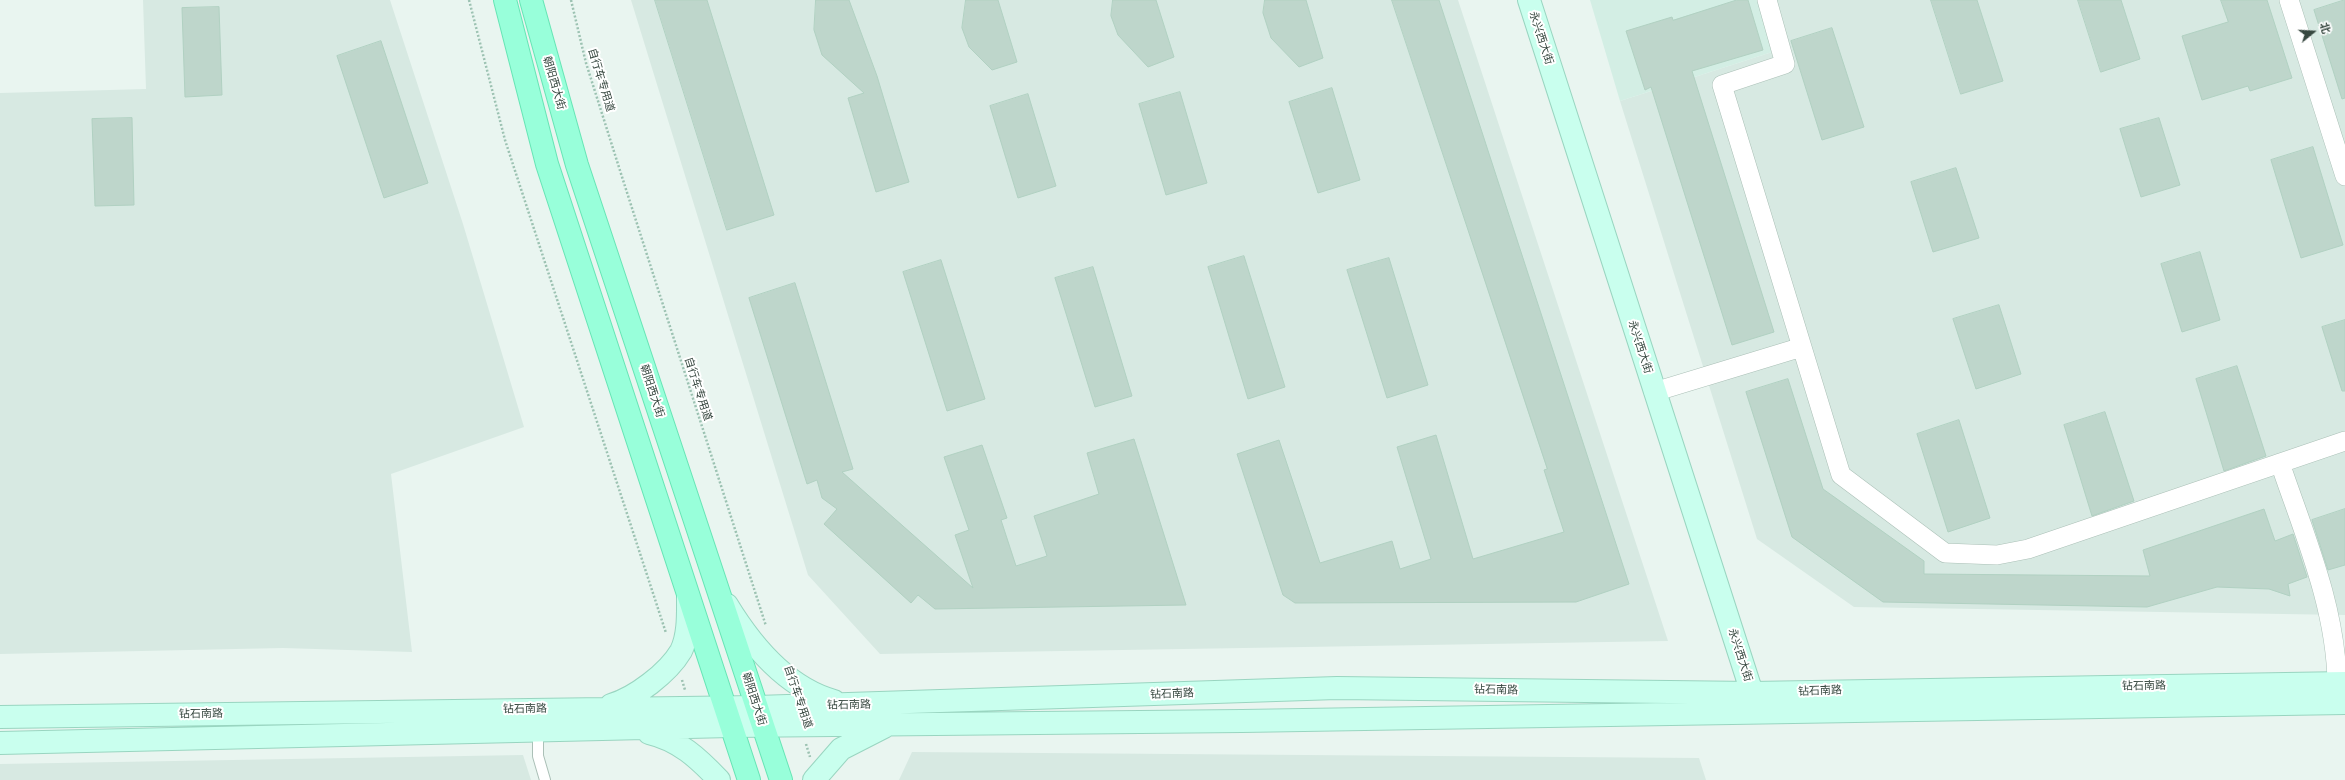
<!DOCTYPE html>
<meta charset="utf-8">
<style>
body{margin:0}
#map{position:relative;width:2345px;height:780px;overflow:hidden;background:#e9f5f0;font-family:"Work Sans","Noto Sans SC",sans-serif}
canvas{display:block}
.north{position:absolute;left:2293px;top:12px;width:40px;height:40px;-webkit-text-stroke:3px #fff;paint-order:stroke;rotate:72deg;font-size:11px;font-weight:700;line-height:16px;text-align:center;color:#374840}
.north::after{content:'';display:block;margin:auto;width:14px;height:18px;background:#374840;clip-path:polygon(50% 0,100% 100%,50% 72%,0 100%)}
</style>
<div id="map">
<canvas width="2345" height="780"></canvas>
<div class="north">北</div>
</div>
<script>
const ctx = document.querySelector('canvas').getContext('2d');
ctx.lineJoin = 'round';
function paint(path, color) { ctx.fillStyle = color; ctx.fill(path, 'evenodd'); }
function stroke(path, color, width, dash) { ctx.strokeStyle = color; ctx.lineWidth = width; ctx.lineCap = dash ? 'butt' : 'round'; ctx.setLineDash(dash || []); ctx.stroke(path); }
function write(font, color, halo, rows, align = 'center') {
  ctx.font = font + ' "Work Sans","Noto Sans SC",sans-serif'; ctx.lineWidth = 4; ctx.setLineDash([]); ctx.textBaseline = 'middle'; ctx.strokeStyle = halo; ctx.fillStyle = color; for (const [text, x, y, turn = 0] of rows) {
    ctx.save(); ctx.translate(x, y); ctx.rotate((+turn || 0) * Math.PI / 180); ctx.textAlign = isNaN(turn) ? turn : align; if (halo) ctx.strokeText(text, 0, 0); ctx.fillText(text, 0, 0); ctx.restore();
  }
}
paint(new Path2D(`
 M143 0H390L463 224 524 427 391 474 412 652 283 648 0 654V93L146 89Z
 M631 0H1458L1668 641 880 654 808 575Z
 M1758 0H2345V615L1854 607 1757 539 1620 101 1775 51Z
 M912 752 1699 758 1706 780H899Z
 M523 755 531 780H0V764Z`), '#d7e9e2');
paint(new Path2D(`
 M1590 0H1758L1775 51 1620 101Z`), '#d3eee4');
const building = new Path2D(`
 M655 0H707L774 215 727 230Z
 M816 0H849L877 76 909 182 876 192 848 98 864 93 822 55 814 30Z
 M966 0H998L1017 62 992 70 969 47 962 28Z
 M1113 0H1156L1174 57 1148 67 1118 35 1111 16Z
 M1265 0H1306L1323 58 1299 67 1271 38 1263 13Z
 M1392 0H1439L1629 584 1576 602 1295 603 1283 595 1237 454 1279 440 1320 563 1392 541 1400 569 1431 559 1397 447 1436 435 1473 559 1564 532 1544 470 1547 469Z
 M1737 0H1748L1763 50 1692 71 1774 332 1732 345 1651 87 1645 90 1626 31 1672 17 1673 20Z
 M1931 0H1977L2003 81 1961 94Z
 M2078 0H2121L2140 59 2101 72Z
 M2221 0H2267L2292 78 2250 91 2248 86 2202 100 2182 36 2228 22Z
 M2345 0V98L2342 99 2314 10Z
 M219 7 222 95 185 97 182 8Z
 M1832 28 1864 127 1822 140 1791 41Z
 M381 41 428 183 384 198 337 56Z
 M1332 88 1360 180 1318 193 1289 102Z
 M1180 92 1207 183 1166 195 1139 104Z
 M1028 94 1056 186 1018 198 990 106Z
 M132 118 134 205 95 206 92 119Z
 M2159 118 2180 185 2141 197 2120 129Z
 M2313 147 2343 245 2301 258 2271 160Z
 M1956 168 1979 238 1933 252 1911 182Z
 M2200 252 2220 320 2182 332 2161 264Z
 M1244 256 1285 387 1248 399 1208 267Z
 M1389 258 1428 385 1387 398 1347 270Z
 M941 260 985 399 947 411 903 272Z
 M1093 267 1132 396 1095 407 1055 278Z
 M795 283 853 469 842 472 973 588 955 535 969 530 944 457 982 445 1007 518 1001 520 1016 566 1047 556 1034 516 1099 494 1087 453 1134 439 1186 605 935 609 918 595 911 603 824 524 837 509 822 498 817 480 807 484 749 298Z
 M1999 305 2021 374 1976 389 1953 319Z
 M2345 320V391H2342L2322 327Z
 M2237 366 2266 456 2224 471 2196 379Z
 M1788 379 1823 489 1924 561V574L2150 576 2143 550 2264 509 2275 541 2293 534 2307 577 2288 584 2290 596 2269 589 2217 587 2147 607 1883 602 1792 537 1746 392Z
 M2105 412 2134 501 2092 516 2064 425Z
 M1959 420 1990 518 1948 532 1917 434Z
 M2345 509V565L2328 570 2312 520Z`);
paint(building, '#bed6cb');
stroke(building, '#b1d1c2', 1);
const lane = new Path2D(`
 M538 730V756L545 780`);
const street = new Path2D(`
 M1767 0 1785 64 1722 85 1841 475 1945 553 1997 555 2028 549 2345 441
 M2289 0 2345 176
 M1654 392 1802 347
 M2280 463C2304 534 2336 607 2337 683`);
const secondary = new Path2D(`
 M1529 0 1752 693
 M727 605C752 646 787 688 834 701
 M611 705C635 698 668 673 681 651 689 635 688 613 688 596
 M0 717 757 707 1337 688 1752 693 2345 683
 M649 733C679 740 698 758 719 780
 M0 743 731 726 1242 721 2345 703
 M814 780 841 749 884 727`);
const primary = new Path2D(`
 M505 0 547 164 749 780
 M531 0 577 165 781 780`);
stroke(lane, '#abc0b7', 12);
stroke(street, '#abc0b7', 20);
stroke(secondary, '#99d5c0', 24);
stroke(primary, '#67e5b5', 24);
stroke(new Path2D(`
 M469 0 505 140 666 633
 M571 0 586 63 623 180 766 626
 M682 680 685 690
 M806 744 810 757`), '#9cc2b2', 2.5, [2, 2]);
stroke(lane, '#fff', 10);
stroke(street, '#fff', 19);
stroke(secondary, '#c9ffee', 22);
stroke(primary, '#98ffda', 22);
write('11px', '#374840', '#fff', [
 ["永兴西大街",1541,38,72],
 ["自行车专用道",601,80,73],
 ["朝阳西大街",554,83,74],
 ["永兴西大街",1640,347,72],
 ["自行车专用道",698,389,72],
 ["朝阳西大街",652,391,72],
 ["永兴西大街",1740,655,72],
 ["钻石南路",2144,686,-1],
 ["钻石南路",1496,690,1],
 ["钻石南路",1820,691,-2],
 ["钻石南路",1172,694,-2],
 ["自行车专用道",798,697,71],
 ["朝阳西大街",754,699,72],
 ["钻石南路",849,705,-1],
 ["钻石南路",525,709,-1],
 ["钻石南路",201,714,-1]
]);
</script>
